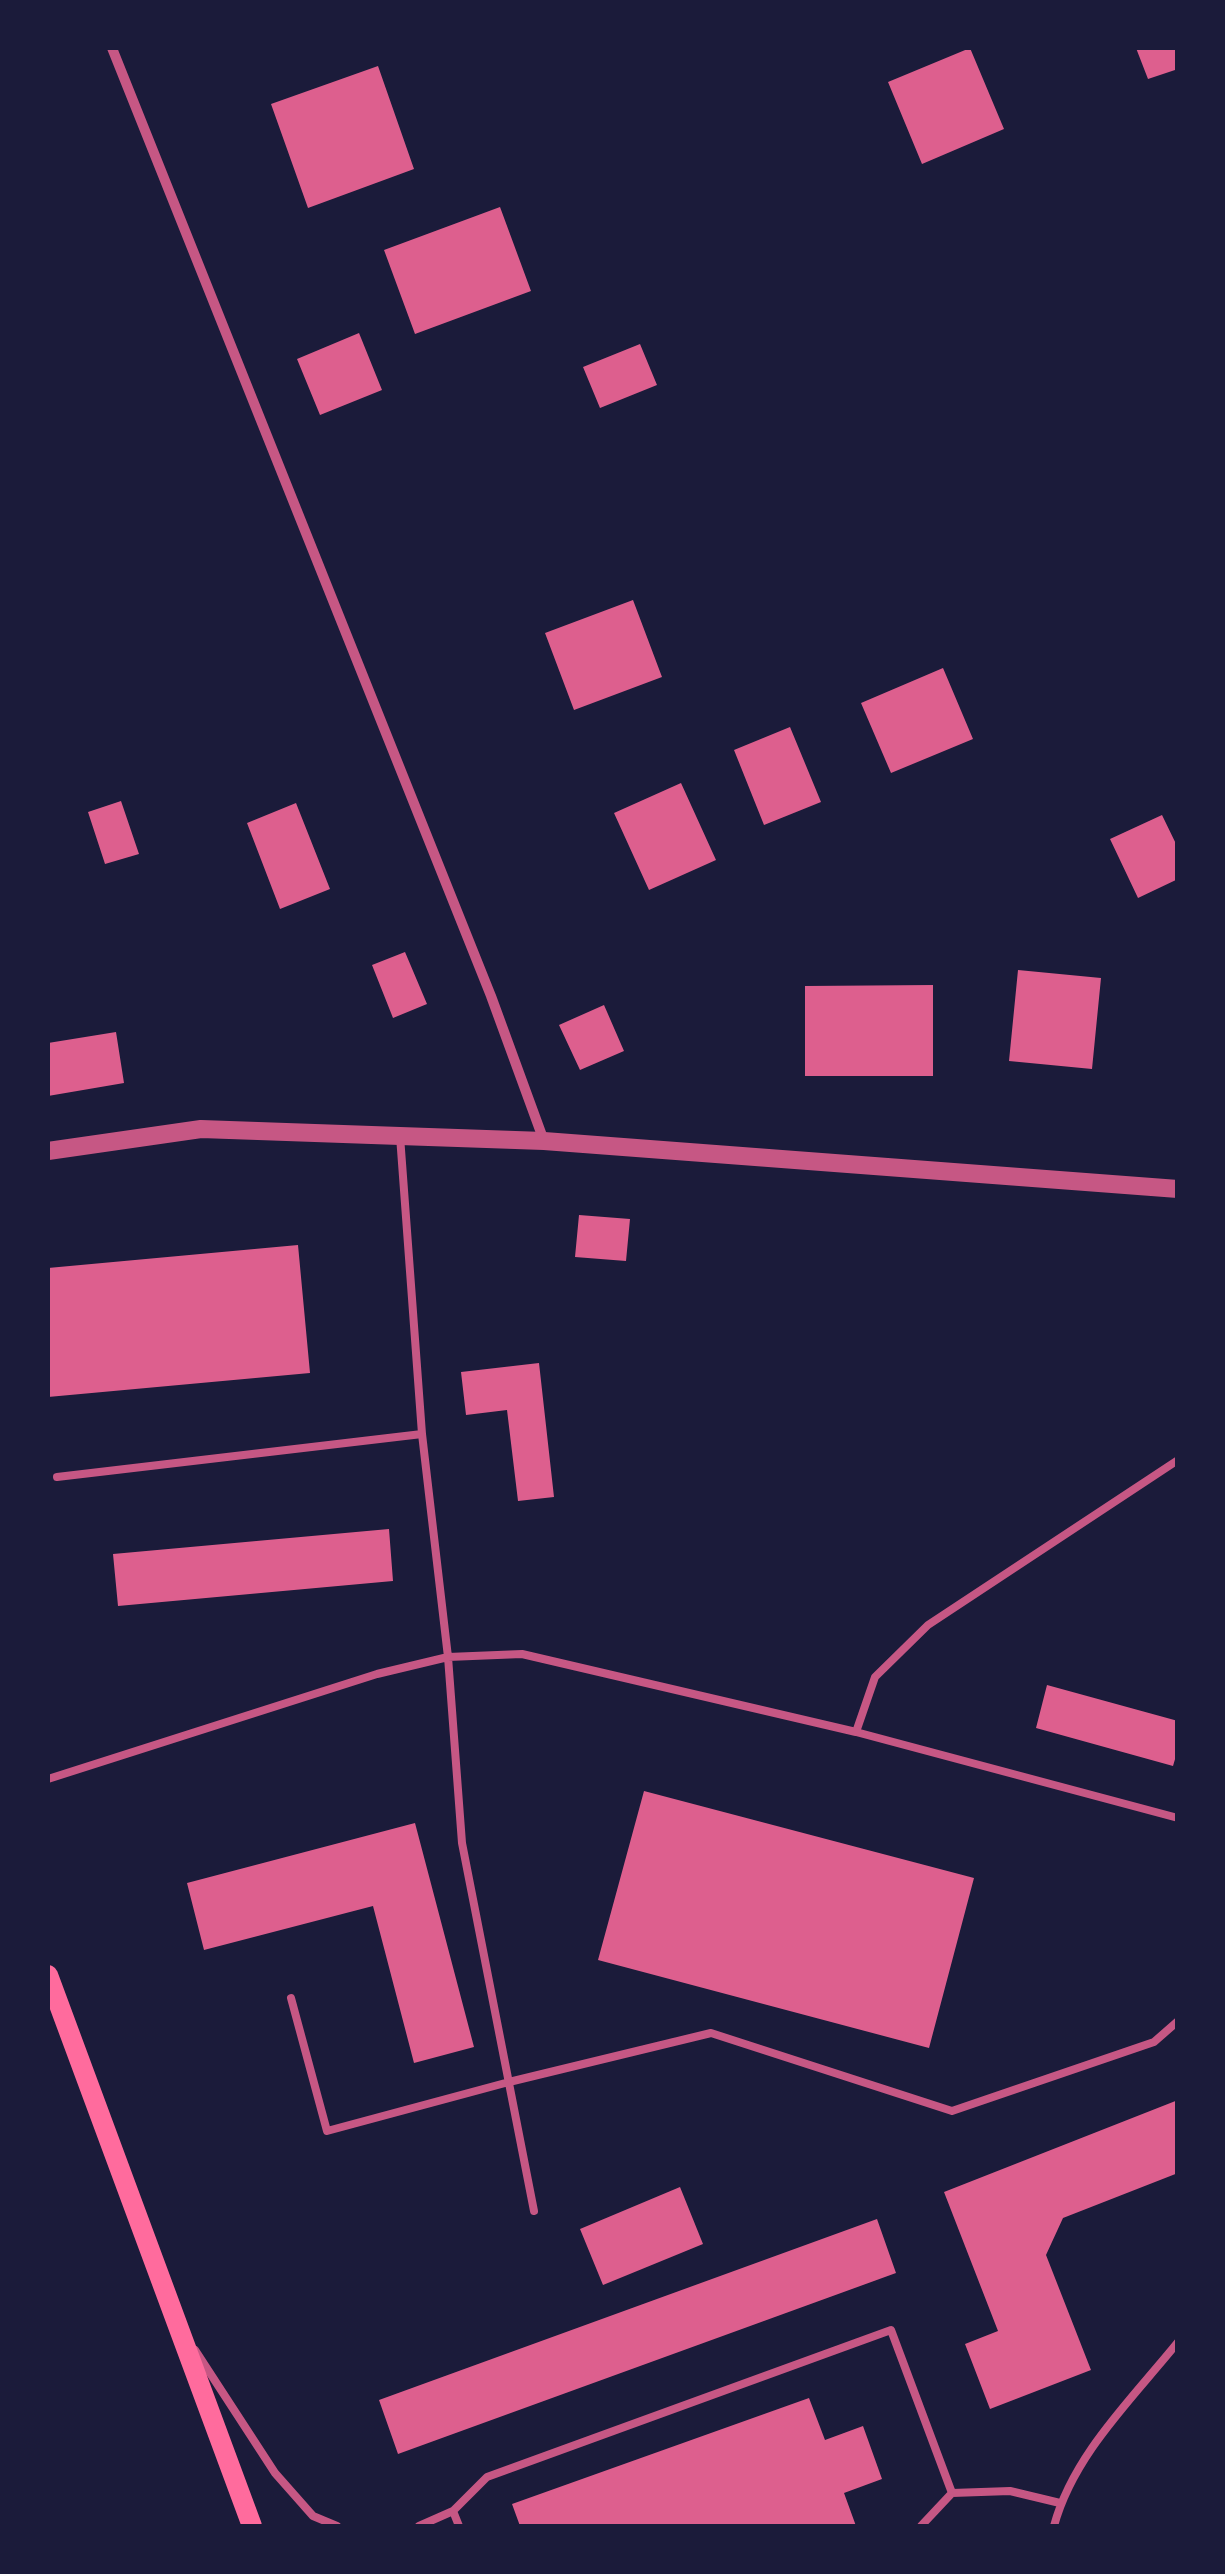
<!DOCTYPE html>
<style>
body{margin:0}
#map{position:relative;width:1225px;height:2574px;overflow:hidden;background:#1b1b3a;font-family:Bitter,serif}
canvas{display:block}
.frame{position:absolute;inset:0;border:50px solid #1b1b3a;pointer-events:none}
</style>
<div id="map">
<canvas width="1225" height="2574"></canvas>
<div class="frame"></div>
</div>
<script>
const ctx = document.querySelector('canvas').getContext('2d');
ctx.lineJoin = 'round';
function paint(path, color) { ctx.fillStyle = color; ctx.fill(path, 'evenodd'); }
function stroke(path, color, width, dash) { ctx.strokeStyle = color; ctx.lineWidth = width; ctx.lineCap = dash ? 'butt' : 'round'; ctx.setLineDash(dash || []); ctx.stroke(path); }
paint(new Path2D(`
 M970 48 1004 129 922 164 888 82Z
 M1136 48H1178V69L1148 79Z
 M378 66 414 169 308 208 271 104Z
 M500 207 531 291 415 334 384 250Z
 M359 333 382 390 320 415 297 359Z
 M640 344 657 385 600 408 583 367Z
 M633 600 662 677 574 710 545 633Z
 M943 668 973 739 891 773 861 703Z
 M790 727 821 802 764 825 734 750Z
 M681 783 716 860 649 890 614 813Z
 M121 801 139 854 105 864 88 812Z
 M296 803 330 889 280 909 247 823Z
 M1162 815 1178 848V879L1138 898 1110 839Z
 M405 952 427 1004 393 1018 372 965Z
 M1018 970 1101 978 1092 1069 1009 1061Z
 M933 985V1076H805V986Z
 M604 1005 624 1051 580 1070 559 1025Z
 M116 1032 124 1083 48 1096V1043Z
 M579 1215 630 1219 626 1261 575 1257Z
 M298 1245 310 1373 48 1397V1268Z
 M539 1363 554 1497 518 1501 507 1410 466 1415 461 1372Z
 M389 1529 393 1581 118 1606 113 1554Z
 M1047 1685 1178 1721V1749L1173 1766 1036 1728Z
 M644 1791 974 1878 929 2048 598 1960Z
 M415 1823 474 2047 414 2063 373 1906 204 1950 187 1883Z
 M1178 2100V2173L1063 2218 1046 2255 1091 2370 990 2409 965 2344 998 2331 944 2192Z
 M680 2187 703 2244 603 2285 580 2229Z
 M877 2219 896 2273 398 2454 379 2400Z
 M809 2398 825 2440 863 2426 882 2479 844 2493 856 2526H520L512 2504Z`), '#dd5f8e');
stroke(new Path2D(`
 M400 1136 422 1434 448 1657 462 1843 534 2211
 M57 1477 422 1434
 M856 1732 875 1677 928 1625 1178 1460
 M48 1779 377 1674 448 1657 522 1654 856 1732 1178 1818
 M291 1998 327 2131 509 2082 711 2033 952 2111 1154 2042 1178 2021
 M195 2350 275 2473 313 2516 337 2526
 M453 2511 459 2526
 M419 2526 453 2511 487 2477 891 2330 952 2493 1010 2491 1060 2503
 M921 2526 952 2493
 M1054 2526C1073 2455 1132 2399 1178 2342`), '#c65784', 8);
stroke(new Path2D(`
 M112 48 491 996 544 1141`), '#c65784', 10);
stroke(new Path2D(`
 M48 1151 201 1129 400 1136 544 1141 1178 1189`), '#c65784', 18);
stroke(new Path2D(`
 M48 1975 252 2526`), '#ff6b9d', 20);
</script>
